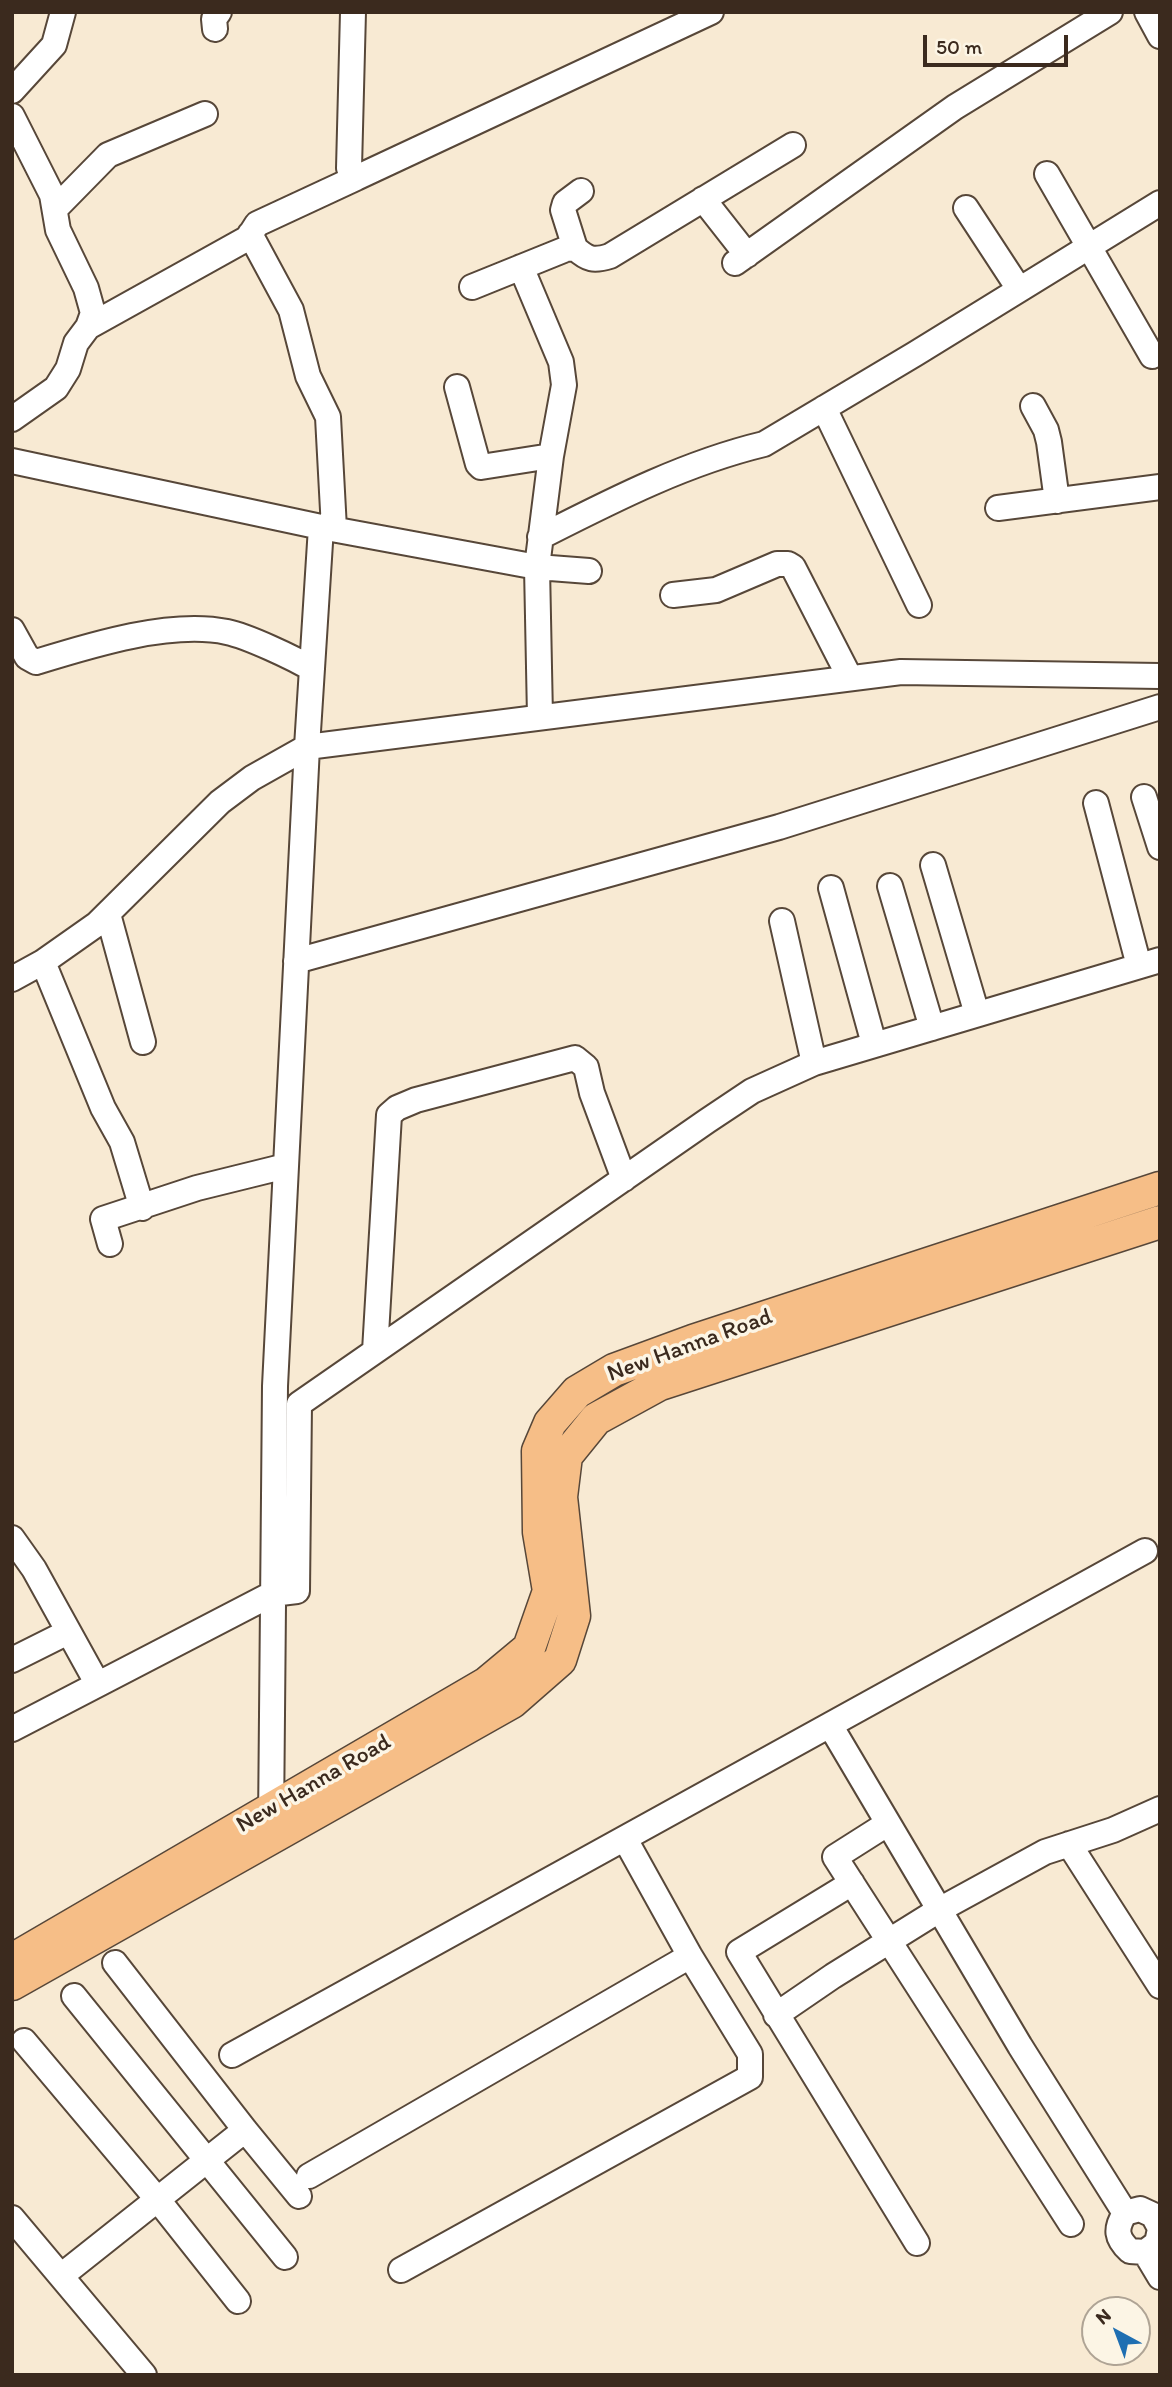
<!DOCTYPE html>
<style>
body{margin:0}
#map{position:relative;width:1172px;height:2387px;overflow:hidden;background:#f8ead3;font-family:Itim,sans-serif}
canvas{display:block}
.frame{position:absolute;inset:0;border:14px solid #3b2a1e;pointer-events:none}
.north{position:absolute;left:1081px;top:2296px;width:70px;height:70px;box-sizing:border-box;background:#fcf5e5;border:2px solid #afa495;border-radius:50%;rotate:319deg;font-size:19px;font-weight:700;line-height:28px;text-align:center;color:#3b2a1e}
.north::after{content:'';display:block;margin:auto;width:24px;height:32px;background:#1f6fb2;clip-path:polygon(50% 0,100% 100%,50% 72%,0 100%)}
.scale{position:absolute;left:923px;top:35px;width:145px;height:32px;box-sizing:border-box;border:4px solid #3b2a1e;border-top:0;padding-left:9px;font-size:21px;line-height:24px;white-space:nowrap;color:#3b2a1e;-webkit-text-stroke:5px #fcf5e5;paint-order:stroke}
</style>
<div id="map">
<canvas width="1172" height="2387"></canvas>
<div class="frame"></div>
<div class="north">N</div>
<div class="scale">50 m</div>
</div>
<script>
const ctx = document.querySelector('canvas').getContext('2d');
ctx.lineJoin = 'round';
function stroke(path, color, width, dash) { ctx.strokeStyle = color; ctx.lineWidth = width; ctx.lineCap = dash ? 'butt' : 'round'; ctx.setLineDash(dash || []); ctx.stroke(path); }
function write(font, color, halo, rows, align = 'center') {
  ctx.font = font + ' Itim,sans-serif'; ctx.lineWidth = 7; ctx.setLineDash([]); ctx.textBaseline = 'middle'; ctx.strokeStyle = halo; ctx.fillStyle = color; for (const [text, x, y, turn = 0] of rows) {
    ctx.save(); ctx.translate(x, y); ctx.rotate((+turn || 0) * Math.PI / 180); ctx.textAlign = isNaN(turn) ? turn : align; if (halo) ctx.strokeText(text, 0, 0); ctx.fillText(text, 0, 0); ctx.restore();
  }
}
const minor = new Path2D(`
 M353 12 349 168 351 174 356 178 711 12
 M1147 12 1160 36
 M215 29 214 19 219 12
 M12 91 54 45 63 12
 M12 116 52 195 58 230 86 288 93 313 88 327 76 343 68 369 56 388 12 419
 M1047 174 1152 356
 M703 199 747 255
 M966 208 1019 289
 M55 209 108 155 205 114
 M250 234 291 310 308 376 328 417 334 529
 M575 248 563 210 565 203 581 191
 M735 263 955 107 1110 12
 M521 267 561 362 564 385 551 456 537 567 540 717
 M472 287 566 249 575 248C588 260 594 261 610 256L793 145
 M88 327 248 238 257 224 356 178
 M457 387 478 464 481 467 551 456
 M1033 406 1046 430 1049 442 1057 501
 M824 408 919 605
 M12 461 321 527 537 567 589 571
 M998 508 1160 487
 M540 537C613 500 685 463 764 444L915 354 1160 203
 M673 595 716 590 777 564H788L793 567 850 678
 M12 630 27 657 36 662C91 645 171 620 227 632 247 636 294 658 312 669
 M1144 797 1160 847
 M1096 803 1139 966
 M933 865 977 1014
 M890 886 932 1028
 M831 888 874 1044
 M108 914 143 1042
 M782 921 814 1063
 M296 961 779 827 1160 707
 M43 962 103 1108 122 1142 142 1208
 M12 979 43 962 97 924 220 802 252 778 307 747 321 527
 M110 1244 103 1219 197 1188 286 1166
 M375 1351 389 1115 397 1108 416 1100 575 1058 586 1067 592 1093 624 1179
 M12 1538 34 1569 97 1683
 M12 1660 68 1632
 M830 1725 1020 2046 1125 2213
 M12 1729 272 1594 297 1591 299 1404 707 1121 752 1091 814 1063 1160 960
 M271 1823 275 1386 307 747 901 672 1160 676
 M887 1824 835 1857 1071 2224
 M1069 1844 1160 1986
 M852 1883 739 1952 917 2243
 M115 1963 245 2130 299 2196
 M74 1996 285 2257
 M776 2015 833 1976 939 1910 1045 1852 1113 1830 1160 1809
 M24 2041 158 2200 238 2301
 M232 2055 1145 1551
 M309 2176 690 1956
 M12 2218 144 2375
 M1160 2228 1153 2215 1140 2209 1125 2213C1115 2229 1116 2238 1130 2251L1145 2252 1157 2243 1160 2229
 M1145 2252 1160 2277
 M401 2270 750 2077V2054L690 1956 625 1839
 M61 2276 245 2130`);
const major = new Path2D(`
 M12 1960 487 1683 529 1648 549 1591 539 1532 538 1451 550 1423 577 1392 614 1370 693 1341 1160 1188
 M12 1984 512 1702 560 1660 574 1616 561 1497 566 1456 596 1419 660 1384 1160 1222`);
stroke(minor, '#574739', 28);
stroke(major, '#574739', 35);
stroke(minor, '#fff', 24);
stroke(major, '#f6be87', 32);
write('24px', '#3b2a1e', '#fcf5e5', [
 ["New Hanna Road",690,1346,-20],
 ["New Hanna Road",314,1784,-30]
]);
</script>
